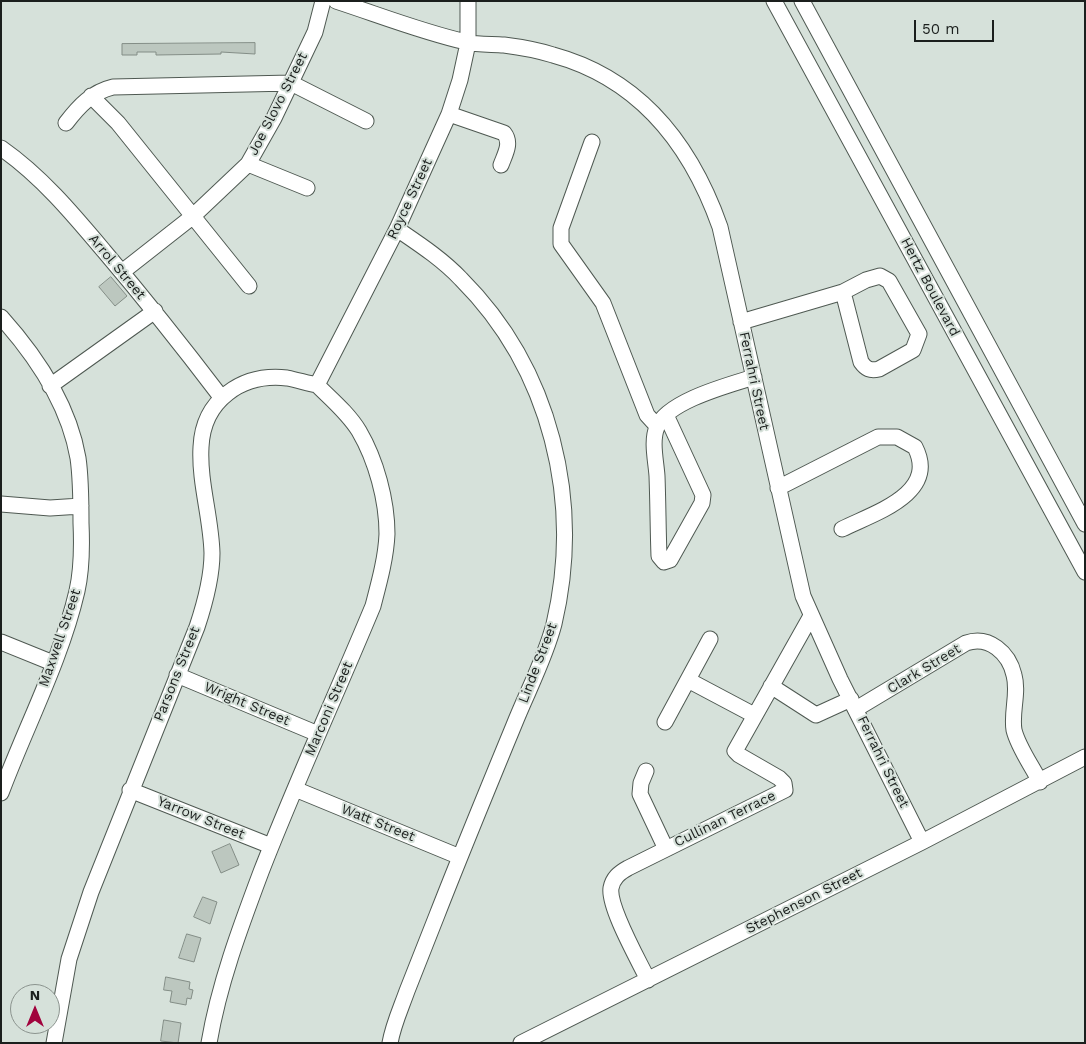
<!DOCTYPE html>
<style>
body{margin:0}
#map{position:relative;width:1086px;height:1044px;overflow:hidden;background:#d6e1da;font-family:"Work Sans",sans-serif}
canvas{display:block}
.frame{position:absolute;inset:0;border:2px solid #1b1f1d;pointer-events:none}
.north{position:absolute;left:10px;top:984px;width:50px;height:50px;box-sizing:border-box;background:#d6e1da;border:1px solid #8b938e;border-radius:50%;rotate:0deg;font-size:14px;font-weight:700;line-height:20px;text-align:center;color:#1b1f1d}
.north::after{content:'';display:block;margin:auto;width:18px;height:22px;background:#a1033d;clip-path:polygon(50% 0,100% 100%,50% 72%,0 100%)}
.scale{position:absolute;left:914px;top:20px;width:80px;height:22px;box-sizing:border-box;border:2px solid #1b1f1d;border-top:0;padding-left:6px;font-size:15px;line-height:18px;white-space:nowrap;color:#1b1f1d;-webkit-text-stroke:4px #d6e1da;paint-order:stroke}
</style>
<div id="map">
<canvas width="1086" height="1044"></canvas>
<div class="frame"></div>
<div class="north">N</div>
<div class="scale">50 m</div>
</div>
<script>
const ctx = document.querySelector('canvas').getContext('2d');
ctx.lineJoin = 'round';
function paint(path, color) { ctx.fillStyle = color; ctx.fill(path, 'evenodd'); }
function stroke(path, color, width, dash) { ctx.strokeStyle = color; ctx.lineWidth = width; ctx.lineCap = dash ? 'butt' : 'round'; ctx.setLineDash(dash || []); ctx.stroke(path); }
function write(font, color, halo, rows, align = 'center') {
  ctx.font = font + ' "Work Sans",sans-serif'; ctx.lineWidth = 4; ctx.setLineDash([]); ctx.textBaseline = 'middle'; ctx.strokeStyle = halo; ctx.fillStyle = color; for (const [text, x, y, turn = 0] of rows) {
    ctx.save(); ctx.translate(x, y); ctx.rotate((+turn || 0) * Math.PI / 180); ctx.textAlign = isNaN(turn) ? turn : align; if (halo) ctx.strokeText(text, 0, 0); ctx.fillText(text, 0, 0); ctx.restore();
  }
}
const building = new Path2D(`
 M255 43V54L221 52V54L156 55V52H137V55H122V44Z
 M111 277 127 296 115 306 99 287Z
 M230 844 239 865 221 873 212 852Z
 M203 897 217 902 210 924 194 917Z
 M187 934 201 938 194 962 179 958Z
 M166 977 190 982 189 989 193 990 191 999 187 998 186 1005 170 1002 172 991 164 990Z
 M164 1020 181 1023 178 1043 161 1041Z`);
paint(building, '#bcc7bf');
stroke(building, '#838d86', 1);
const minor = new Path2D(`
 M336 1C379 15 422 32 466 42 478 45 492 44 504 45 520 47 537 50 553 55 641 79 691 145 720 227L803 596 840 679 922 842
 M774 1 1085 572
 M802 1 1085 524
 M91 96 118 123 249 286
 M449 114 504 133C512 143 505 154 501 165
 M66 123C79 106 92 92 113 87L291 83 366 121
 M592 142 561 228V244L603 303 647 415 657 426
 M1 148C41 176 72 213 104 251 144 298 183 347 221 397
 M248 164 307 188
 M122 272 192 217 248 164 274 118 315 32 323 1
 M1 317C36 356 69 406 78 458 81 479 81 502 81 523 82 545 82 569 77 591 61 660 26 726 1 793
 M741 322 843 292 866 280 880 276 889 281 919 334 913 350 879 369C870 371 866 369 861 362L843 292
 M317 385 397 229 449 114 460 80 468 43V1
 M50 386 155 311
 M666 415 703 495 702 503 670 560 664 562 659 556C658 529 658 503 657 476 656 461 651 441 657 427 667 401 729 385 754 377
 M778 488 878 437H897L915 447C939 494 874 513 842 529
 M1 504 50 508 81 506
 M1 642 53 663
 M177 675 318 734
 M688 680 754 715
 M771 686 816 715 851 699
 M856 709 966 643C989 635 1009 653 1014 675 1019 693 1011 712 1014 730 1018 747 1032 766 1040 782
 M665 722 710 639
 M646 771 641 783 640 794 666 849
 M295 789 460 857
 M130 790 271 846
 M648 980C639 961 608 907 611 888 613 878 619 873 628 868L785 790 784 783 779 778 739 755 735 751 811 616
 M54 1043 69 959 91 892 197 627C205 603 212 578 212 553 211 517 199 482 201 447 203 400 242 373 287 378 297 380 307 383 317 385
 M209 1043C219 984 240 928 261 872 296 782 336 695 373 606 379 583 386 558 387 534 387 500 376 460 359 431 348 413 331 399 317 385
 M390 1043C393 1025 401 1008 407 991 417 966 427 940 437 915 462 851 488 788 514 725 527 692 545 659 554 624 583 501 551 369 461 279 442 259 419 244 397 229
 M521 1043 922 842 1085 757`);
stroke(minor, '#4f5952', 17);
stroke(minor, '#fff', 15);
write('14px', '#1b1f1d', '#d6e1da', [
 ["Joe Slovo Street",278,104,-63],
 ["Royce Street",410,199,-65],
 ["Arrol Street",117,267,50],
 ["Hertz Boulevard",930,287,62],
 ["Ferrahri Street",754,381,78],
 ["Maxwell Street",60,638,-71],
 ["Linde Street",538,663,-69],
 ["Clark Street",924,669,-31],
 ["Parsons Street",177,674,-68],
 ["Wright Street",247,704,23],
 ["Marconi Street",329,709,-67],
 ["Ferrahri Street",883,762,64],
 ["Yarrow Street",201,818,22],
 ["Cullinan Terrace",725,819,-26],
 ["Watt Street",378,823,22],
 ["Stephenson Street",804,901,-27]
]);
</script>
